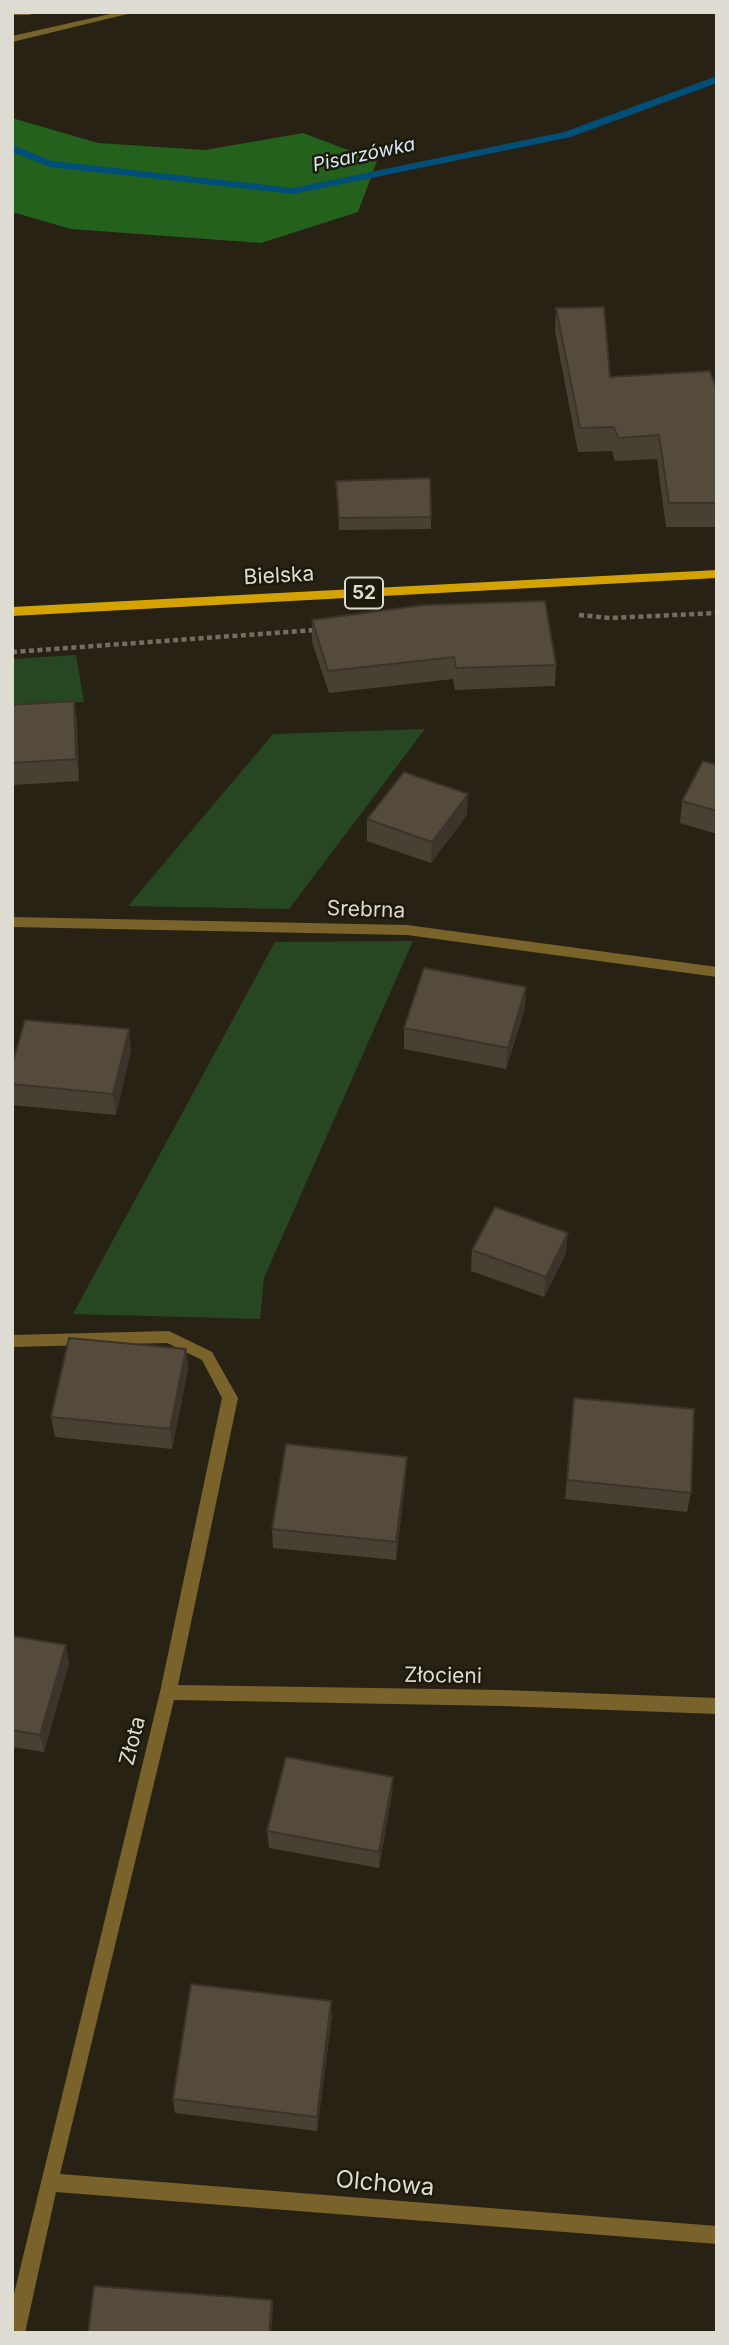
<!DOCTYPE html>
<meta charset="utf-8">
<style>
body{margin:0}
#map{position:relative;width:729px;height:2345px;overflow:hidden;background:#272214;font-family:Inter,sans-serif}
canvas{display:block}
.frame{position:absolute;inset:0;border:14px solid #dedcd2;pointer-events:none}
</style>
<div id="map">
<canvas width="729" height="2345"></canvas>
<div class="frame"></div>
</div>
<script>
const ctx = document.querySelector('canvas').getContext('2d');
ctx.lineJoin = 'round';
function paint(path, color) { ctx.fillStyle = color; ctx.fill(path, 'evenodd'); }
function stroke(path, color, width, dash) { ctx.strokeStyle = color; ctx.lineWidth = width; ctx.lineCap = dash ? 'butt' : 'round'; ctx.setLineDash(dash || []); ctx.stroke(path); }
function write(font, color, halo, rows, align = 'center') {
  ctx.font = font + ' Inter,sans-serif'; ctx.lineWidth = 5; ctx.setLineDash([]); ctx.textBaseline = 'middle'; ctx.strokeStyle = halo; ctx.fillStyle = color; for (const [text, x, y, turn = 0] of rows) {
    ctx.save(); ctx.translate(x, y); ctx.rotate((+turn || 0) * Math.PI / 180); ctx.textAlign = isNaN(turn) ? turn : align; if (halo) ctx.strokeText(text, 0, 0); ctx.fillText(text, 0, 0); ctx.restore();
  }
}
paint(new Path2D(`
 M76 655 84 702 12 705V659Z
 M425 729 289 909 128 906 273 734Z
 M413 941 264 1278 260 1319 73 1314 275 942Z`), '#264722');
paint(new Path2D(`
 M12 118 98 143 205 150 303 133 377 161 358 212 261 243 71 229 12 212Z`), '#23611d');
paint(new Path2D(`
 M717 76V83L571 137 293 194 50 167 12 152V145L52 161 293 188 564 132Z`), '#004f78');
stroke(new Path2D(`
 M579 615 610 618 717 613
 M12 652 315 630`), '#726f62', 4.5, [5, 3.5]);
paint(new Path2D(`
 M12 12H34L30 15H12Z
 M119 12H136L12 42V36Z
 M12 917 407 925 717 967V977L407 935 12 927Z
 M169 1331 212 1352 238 1398 178 1685 503 1690 717 1698V1714L503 1706 174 1700 60 2174 717 2226V2244L56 2192 25 2333H12V2302L160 1692 222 1398 202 1360 167 1343 12 1347V1335Z`), '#7a632b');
paint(new Path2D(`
 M717 570V578L12 616V607Z`), '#d4a300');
paint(new Path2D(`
 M556 308 610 377 717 390V527H666L657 459 615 461 612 451 578 452 555 331Z
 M336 481 431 517V529L339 530Z
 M312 620 556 665 555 686 455 690 453 679 329 693 312 642Z
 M74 701 77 723 79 781 12 785V705Z
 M717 765V834L680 823 682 801Z
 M467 815 431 863 367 841V819Z
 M526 987 525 1008 506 1069 404 1049V1028Z
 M131 1050 116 1115 12 1105V1065Z
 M472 1250 566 1253 544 1297 471 1271Z
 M186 1349 188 1369 172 1449 55 1437 51 1417Z
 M574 1398 691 1493 687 1512 565 1499Z
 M406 1476 396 1560 273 1548 272 1529Z
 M12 1636 69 1663 44 1752 12 1747Z
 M393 1777 392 1794 379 1868 269 1848 267 1831Z
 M332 2016 317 2131 175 2113 173 2099Z`), '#494034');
paint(new Path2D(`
 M74 701 77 723 79 781 76 759Z
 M468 794 467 815 431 863 432 842Z
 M526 987 525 1008 506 1069 508 1048Z
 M129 1029 131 1050 116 1115 113 1094Z
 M568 1233 566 1253 544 1297 546 1277Z
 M186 1349 188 1369 172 1449 170 1429Z
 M407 1457 406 1476 396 1560V1542Z
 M66 1645 69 1663 44 1752 40 1735Z
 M393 1777 392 1794 379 1868V1852Z
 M331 2001 332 2016 317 2131V2117Z
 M272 2300 273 2312 271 2333H269Z`), '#3c342b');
const building = new Path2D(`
 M604 307 610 377 710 371 717 390V503H669L659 435 618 438 614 427 580 428 556 308Z
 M430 478 431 517 339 518 336 481Z
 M545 601 556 665 456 668 454 657 328 671 312 620 424 605Z
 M74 701 76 759 12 763V705Z
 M703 761 717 765V811L682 801Z
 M404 772 468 794 432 842 367 819Z
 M424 968 526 987 508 1048 404 1028Z
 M25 1020 129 1029 113 1094 12 1084V1065Z
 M495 1207 568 1233 546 1277 472 1250Z
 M69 1338 186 1349 170 1429 51 1417Z
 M574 1398 694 1409 691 1493 567 1480Z
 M286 1444 407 1457 396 1542 272 1529Z
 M12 1636 66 1645 40 1735 12 1730Z
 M286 1757 393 1777 379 1852 267 1831Z
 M191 1984 331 2001 317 2117 173 2099Z
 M94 2286 272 2300 269 2333H88Z`);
paint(building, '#554b3d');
stroke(building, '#3c342b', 2);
write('italic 19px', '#d4e8f7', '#1d190b', [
 ["Pisarzówka",364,155,-12]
]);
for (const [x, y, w] of [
 [364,593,38]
]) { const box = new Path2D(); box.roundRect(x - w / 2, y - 15.5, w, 31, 5); ctx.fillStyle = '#1d190b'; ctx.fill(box); stroke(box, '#dedcd2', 2); }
write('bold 19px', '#dedcd2', null, [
 ["52",364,593]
]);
write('21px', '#dedcd2', '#1d190b', [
 ["Bielska",279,576,-3],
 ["Srebrna",366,910,2],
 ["Złocieni",443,1676,1],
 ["Złota",133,1741,-76]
]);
write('24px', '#dedcd2', '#1d190b', [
 ["Olchowa",385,2184,5]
]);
</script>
